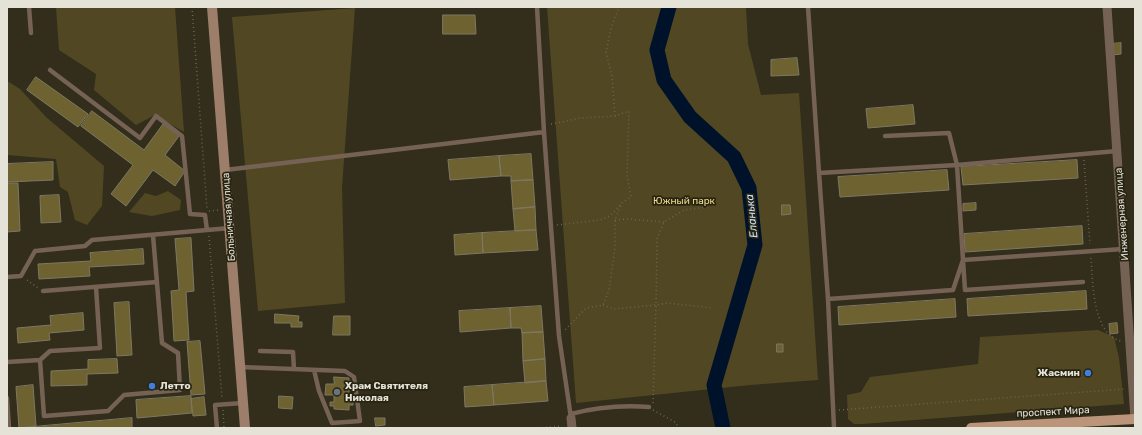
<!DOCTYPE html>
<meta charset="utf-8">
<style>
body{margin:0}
#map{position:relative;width:1142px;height:435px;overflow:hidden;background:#322e1b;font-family:Rubik,sans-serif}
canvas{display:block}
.frame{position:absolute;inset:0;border:8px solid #e5e2d7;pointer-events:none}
</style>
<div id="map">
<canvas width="1142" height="435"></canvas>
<div class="frame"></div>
</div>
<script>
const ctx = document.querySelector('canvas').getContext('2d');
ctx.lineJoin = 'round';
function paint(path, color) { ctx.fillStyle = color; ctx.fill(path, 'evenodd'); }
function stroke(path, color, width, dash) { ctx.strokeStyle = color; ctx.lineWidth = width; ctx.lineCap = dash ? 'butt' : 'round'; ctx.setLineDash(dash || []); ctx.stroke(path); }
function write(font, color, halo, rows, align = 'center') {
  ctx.font = font + ' Rubik,sans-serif'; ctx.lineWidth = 3.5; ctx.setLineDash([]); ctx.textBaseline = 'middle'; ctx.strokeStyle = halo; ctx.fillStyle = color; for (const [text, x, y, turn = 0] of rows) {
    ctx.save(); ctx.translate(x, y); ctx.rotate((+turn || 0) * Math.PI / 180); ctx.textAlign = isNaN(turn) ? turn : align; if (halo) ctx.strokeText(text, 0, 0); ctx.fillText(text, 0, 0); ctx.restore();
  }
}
paint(new Path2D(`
 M56 7H175L184 132 155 115 136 125 94 90 96 74 59 50Z
 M547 7H746L748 44 761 95 799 93 818 380 750 385 576 403Z
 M355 8 342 187 345 303 258 311 232 17Z
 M9 82 20 89 46 117 104 166 102 206 87 225 75 220 68 192 60 187 56 159 7 155V83Z
 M168 191 181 200 180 210 152 216 129 212 145 193 156 196Z
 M1098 330 1114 337 1119 358 1124 404 862 424H854L848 419 847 395 861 392 870 377 978 364 980 337Z`), '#514823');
stroke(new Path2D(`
 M669 7 657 50 664 80 690 117 734 157 749 188 755 245 714 385 723 428`), '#001229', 15);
const building = new Path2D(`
 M443 15H475L476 34H443Z
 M1121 43V54L1112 55 1111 44Z
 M797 58 799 75 771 76V60Z
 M36 77 88 114 78 127 27 90Z
 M913 105 915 124 868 128 866 109Z
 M92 111 144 150 163 124 179 136 165 155 185 171 175 186 153 170 126 206 111 194 133 165 81 126Z
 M531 154 533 180 511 181V176H501L499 156Z
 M499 156 501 176 450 180 448 160Z
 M1077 160 1078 178 963 185 961 167Z
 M53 162V180L7 182V164Z
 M947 170 949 190 840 197 838 177Z
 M533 180 535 207 513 209 511 181Z
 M7 183H18L20 231 7 232Z
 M59 195 61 222 41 223 40 196Z
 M976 203V210L963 211V204Z
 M782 205H790L791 214 782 215Z
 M535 207 536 230 515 231 513 209Z
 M1082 226 1083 244 965 252 964 234Z
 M536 230 538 250 483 253 482 233Z
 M482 233 483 253 455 255 454 235Z
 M191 238 194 291 186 292 189 340 174 341 171 291 179 290 175 239Z
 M143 249 144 264 89 267 90 276 39 279 38 264 91 261 90 253Z
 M1086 291 1087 309 968 316 967 299Z
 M955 299 956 317 839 325 838 307Z
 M129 302 132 355 117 356 114 303Z
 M541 306 543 332 522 333 521 328H511L510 308Z
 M510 308 511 328 460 332 459 311Z
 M83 313 84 330 49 333 50 340 18 343 17 328 51 325 50 316Z
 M275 314 299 316 298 322H302V327H291V323H275Z
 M334 316H350V335H333Z
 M1117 323 1118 333 1110 334 1109 324Z
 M543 332 545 359 523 361 522 333Z
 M200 341 205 394 191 395 187 342Z
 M777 344H783V352H777Z
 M117 359 118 373 87 374V385L51 386V371L88 369V360Z
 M545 359 546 381 525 383 523 361Z
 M334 377 349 378V381H354V390H349V399H353V405H349V410L334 409V406H330V402H334V395H325L326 384H334Z
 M546 381 548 401 494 405 492 385Z
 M33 385 36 426 19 428 16 387Z
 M492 385 494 405 465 407 464 387Z
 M191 396 192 413 137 418 136 400Z
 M279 396 293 397 292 409 279 408Z
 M204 397 206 415 193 416 191 399Z
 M132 418V428H33V427Z
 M375 418H385V425L376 426Z`);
paint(building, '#6e6231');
stroke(building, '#7d7863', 1);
stroke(new Path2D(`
 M192 7 207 209
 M615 116 612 76 606 52 611 28 619 7
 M551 124 581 118 615 116 629 111 627 176 631 197 622 203 615 220V248L609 290 603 305 586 308 565 330
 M1084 160 1090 244
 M209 211 219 210
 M615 220 628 219 664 222
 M557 225 600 220 610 216 621 204
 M209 236 222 398
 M1091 258C1093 282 1092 334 1121 341
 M27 280 38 288
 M603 305 614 309 656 305 657 239 664 222 684 210 708 207
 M653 403 656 305 667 303 713 308
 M223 410 224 428
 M653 410 675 422 679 428
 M839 410 1125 389
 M538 428 562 426`), '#686554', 1.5, [1, 3]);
stroke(new Path2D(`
 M29 7 31 33
 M537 7 544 132
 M808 7 819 173
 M50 70 140 138 156 116 182 136 190 214 205 215 207 230
 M885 136 949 133 957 165 963 260 1123 249
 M225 170 544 132 559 336 571 418
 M7 277 21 276 35 251 85 246 92 240 230 228
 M43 291 157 282
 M828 299 953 290 963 260 965 290 1083 282
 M260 351 293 352 294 369
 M40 360 50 351 100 348 96 287
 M7 362 40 360 44 416 108 411 124 395 180 390 178 353 162 343 153 235
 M240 367 345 371 354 377 360 421 332 423 319 391 314 370
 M7 398 9 428
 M571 414C597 407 622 405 649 407
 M217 428 215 405 243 403
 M834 428 828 299 819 173 957 165 1117 151`), '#756255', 4.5);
stroke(new Path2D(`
 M1107 7 1135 419
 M571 418 572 428`), '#756255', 9);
stroke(new Path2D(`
 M212 7 245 428`), '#9c7e6a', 10);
stroke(new Path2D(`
 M971 428 1135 419`), '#bb947a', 10);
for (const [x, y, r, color] of [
 [1088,373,4,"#3f7fe0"],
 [152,386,4,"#3f7fe0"],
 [337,392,4,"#6b7280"]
]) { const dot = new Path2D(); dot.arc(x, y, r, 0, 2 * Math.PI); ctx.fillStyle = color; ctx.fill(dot); stroke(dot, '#282412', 1.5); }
write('10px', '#efdc8e', '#282412', [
 ["Южный парк",684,201]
]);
write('10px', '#e5e2d7', '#282412', [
 ["Инженерная улица",1122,214,-94],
 ["Больничная улица",229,217,-94],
 ["проспект Мира",1053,412,-3]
]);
write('bold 10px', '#e5e2d7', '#282412', [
 ["Жасмин",1080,373,"right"],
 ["Летто",160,386],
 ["Храм Святителя",345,386],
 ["Николая",345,398]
], 'left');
write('italic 11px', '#cce2fa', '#282412', [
 ["Еланька",752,216,-96]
]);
</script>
